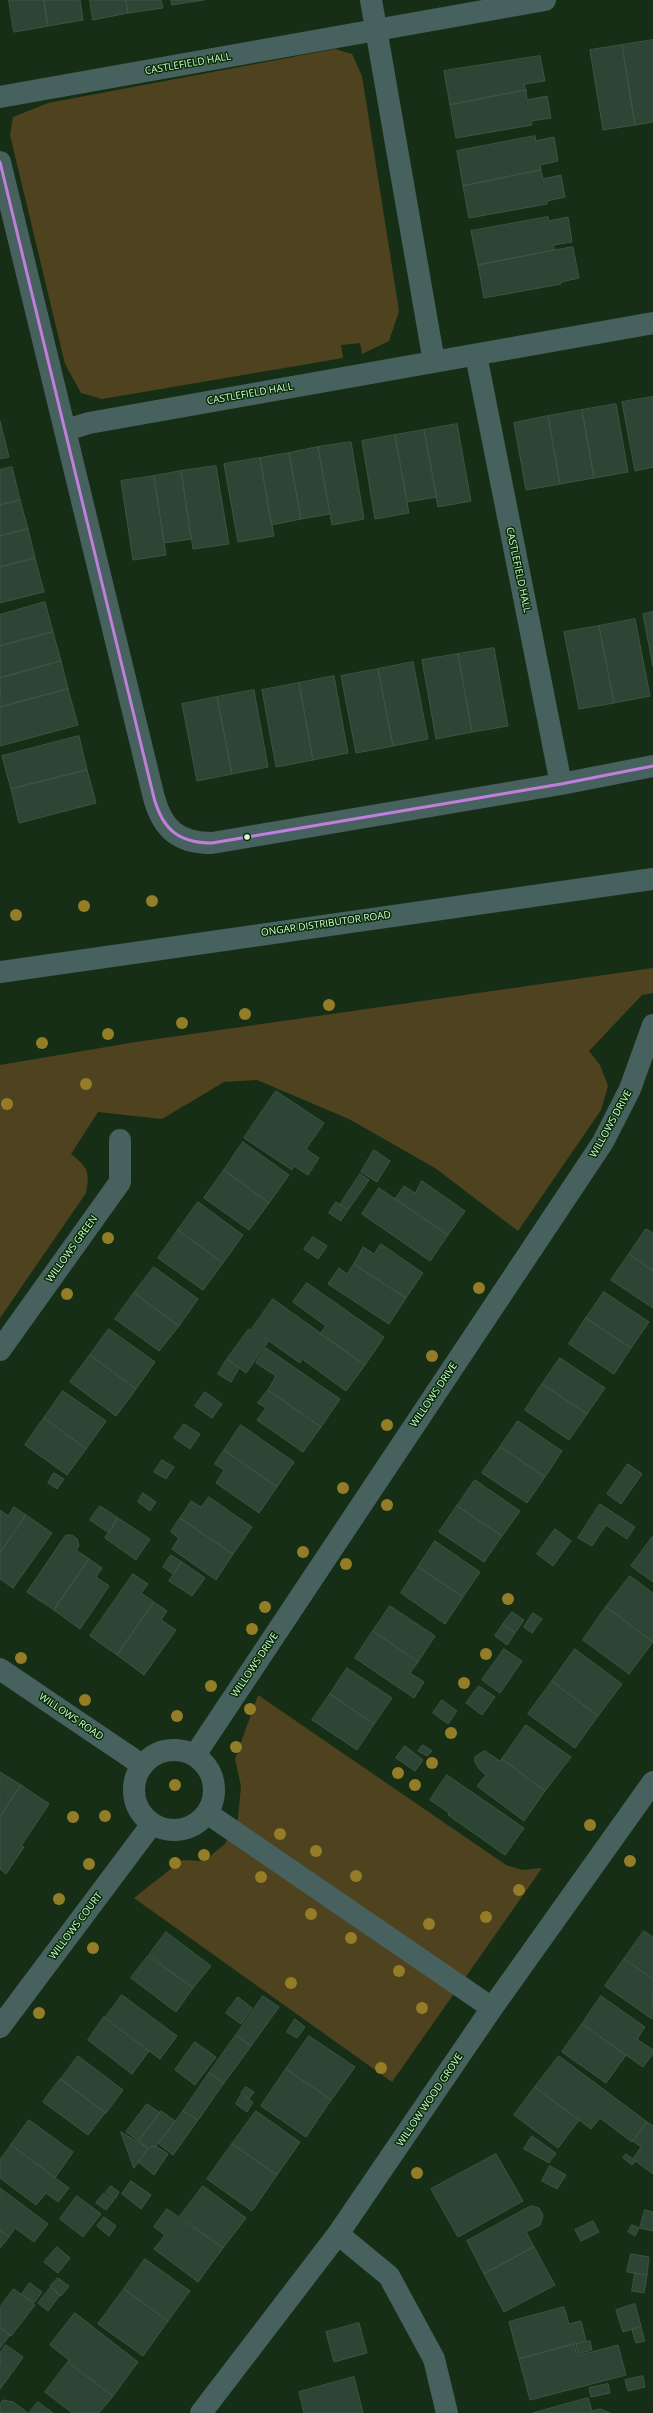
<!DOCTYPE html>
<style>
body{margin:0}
canvas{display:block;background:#172e16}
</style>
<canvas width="653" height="2413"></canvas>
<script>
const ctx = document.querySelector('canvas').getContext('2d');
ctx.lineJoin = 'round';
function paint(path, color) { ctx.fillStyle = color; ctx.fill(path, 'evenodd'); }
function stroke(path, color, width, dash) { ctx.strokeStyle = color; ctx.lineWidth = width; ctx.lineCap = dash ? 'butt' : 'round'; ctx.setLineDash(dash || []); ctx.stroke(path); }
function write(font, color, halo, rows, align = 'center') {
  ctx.font = font + ' "Open Sans",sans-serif'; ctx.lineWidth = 3; ctx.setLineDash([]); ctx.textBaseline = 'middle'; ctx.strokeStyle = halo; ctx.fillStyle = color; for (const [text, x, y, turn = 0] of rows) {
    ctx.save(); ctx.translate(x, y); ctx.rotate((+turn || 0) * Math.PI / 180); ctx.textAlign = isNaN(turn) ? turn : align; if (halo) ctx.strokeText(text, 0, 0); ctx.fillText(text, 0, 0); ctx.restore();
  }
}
paint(new Path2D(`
 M335 49 352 54 362 76 399 311 389 341 362 354 360 343 341 345 343 358 102 399 81 393 65 364 10 135 13 117 48 103Z
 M653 968V993L642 995 589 1051 600 1065 608 1086 601 1110 518 1231 435 1168 349 1119 257 1080 224 1082 162 1119 98 1112 71 1154C88 1168 90 1171 86 1193L0 1318V1065L136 1042Z
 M258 1695 506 1865 522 1870 542 1868 392 2082 134 1898 182 1860 204 1861 225 1844 238 1819 241 1786 235 1759Z`), '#4f421e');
const building = new Path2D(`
 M9 0H44L48 26 14 32Z
 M44 0H80L83 20 48 26Z
 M90 0H126L128 13 93 20Z
 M126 0H161L163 8 128 13Z
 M171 0H204L172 5Z
 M653 40V122L635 125 622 45Z
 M622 45 635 125 603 130 590 50Z
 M540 56 545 81 524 84 526 90 450 105 444 71Z
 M526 90 527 100 547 96 551 118 531 121 532 125 456 138 450 105Z
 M535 136 536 141 554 137 558 161 540 165 541 170 463 186 457 151Z
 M541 170 543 179 561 175 565 197 547 201V204L469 218 463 186Z
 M548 217 549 221 568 217 572 242 553 245 555 250 478 265 471 231Z
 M573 247 579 278 561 282V284L484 298 478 265Z
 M653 397V467L635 471 622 402Z
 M616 404 628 472 594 478 582 410Z
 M582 410 594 478 560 484 548 416Z
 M548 416 560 484 526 490 514 423Z
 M0 421 9 457 0 459Z
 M457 424 471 501 438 507 424 430Z
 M424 430 437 497 407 502 395 435Z
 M395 435 409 513 375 519 362 441Z
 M351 442 364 519 332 525 318 447Z
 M318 447 330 514 301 519 289 453Z
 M289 453 301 519 271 525 260 458Z
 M260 458 274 536 238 542 224 464Z
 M216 466 229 544 193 549 181 471Z
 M12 467 20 500 0 505V470Z
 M181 471 191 539 164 543 154 476Z
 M154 476 166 555 133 560 121 481Z
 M20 500 28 529 0 536V505Z
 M28 529 35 558 0 567V536Z
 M35 558 44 592 0 603V567Z
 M45 602 53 632 0 646V615Z
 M653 612V667L643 614Z
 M635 619 650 696 614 703 599 626Z
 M599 626 614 703 579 709 564 632Z
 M53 632 61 661 0 678V646Z
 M494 648 508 726 472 732 458 654Z
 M458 654 472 732 436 739 422 660Z
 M61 661 68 689 1 707 0 678Z
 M413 662 428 739 393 746 378 669Z
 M378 669 393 746 356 753 341 676Z
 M334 676 348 753 313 760 299 683Z
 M299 683 313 760 276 767 262 690Z
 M68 689 78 725 0 746V707Z
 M254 690 268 767 232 774 217 697Z
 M217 697 232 774 197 781 182 704Z
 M79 736 87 770 11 789 2 756Z
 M87 770 96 803 19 823 11 789Z
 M276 1091 324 1123 306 1149 319 1158 308 1175 294 1166 292 1170 244 1138Z
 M243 1142 289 1175 269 1203 224 1170Z
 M374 1150 390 1161 377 1182 361 1172Z
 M224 1170 269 1203 249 1230 204 1198Z
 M360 1174 369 1180 348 1210 340 1205Z
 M422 1181 465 1211 448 1235 395 1199 404 1186 415 1193Z
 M379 1188 448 1235 430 1261 362 1214Z
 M198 1202 243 1235 223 1263 178 1230Z
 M336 1202 348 1210 341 1221 329 1213Z
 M646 1229 653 1233V1271L629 1254Z
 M178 1230 223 1263 203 1290 158 1258Z
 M313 1237 327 1246 318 1259 304 1249Z
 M381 1244 423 1273 406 1298 354 1264 363 1247 374 1254Z
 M629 1254 653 1271V1308L611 1280Z
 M354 1264 406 1298 389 1324 328 1284 339 1268 347 1274Z
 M154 1267 198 1299 179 1326 134 1293Z
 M307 1283 384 1337 365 1365 320 1334 326 1326 293 1302Z
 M604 1292 649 1322 631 1348 586 1318Z
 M134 1293 179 1326 159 1351 115 1319Z
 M273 1299 365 1365 346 1391 302 1359 300 1363 252 1329Z
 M586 1318 631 1348 614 1374 569 1344Z
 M109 1329 155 1362 136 1389 90 1355Z
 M249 1329 268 1342 246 1373 227 1359Z
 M266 1348 340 1399 321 1427 268 1390 276 1376 256 1363Z
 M90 1355 136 1389 116 1416 70 1382Z
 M560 1358 605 1388 587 1414 542 1384Z
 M227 1359 239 1368 231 1382 218 1374Z
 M542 1384 587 1414 569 1440 525 1410Z
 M268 1390 321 1427 303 1452 257 1420 266 1408 258 1403Z
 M63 1391 106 1421 86 1449 44 1418Z
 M205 1392 222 1404 212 1418 195 1406Z
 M44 1418 86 1449 67 1475 25 1445Z
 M518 1421 562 1451 545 1477 500 1447Z
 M184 1424 200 1434 190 1449 174 1438Z
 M241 1425 294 1462 277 1487 224 1450Z
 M500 1447 545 1477 527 1503 482 1473Z
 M224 1450 277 1487 259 1513 216 1483 224 1470 215 1464Z
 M162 1460 174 1467 166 1479 154 1472Z
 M628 1464 642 1474 621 1504 607 1494Z
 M54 1473 64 1479 57 1489 48 1483Z
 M475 1480 520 1511 502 1536 457 1506Z
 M143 1493 156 1502 150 1511 138 1502Z
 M209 1497 252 1527 233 1554 180 1518 191 1501 201 1507Z
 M600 1504 635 1527 627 1539 606 1525 592 1546 578 1538Z
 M100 1506 118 1518 109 1533 90 1520Z
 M457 1506 502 1536 484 1562 439 1532Z
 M14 1507 26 1515 0 1553V1510L8 1516Z
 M26 1515 52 1533 13 1588 0 1579V1553Z
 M118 1518 150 1539 136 1560 105 1538Z
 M180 1518 233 1554 216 1580 172 1549 179 1538 171 1532Z
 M555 1529 571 1541 553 1566 537 1554Z
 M72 1535 77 1539 79 1546 76 1550 89 1559 54 1610 27 1592 65 1536Z
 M653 1536V1582L631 1566Z
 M435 1541 480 1572 463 1597 418 1567Z
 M171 1555 182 1562 173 1574 163 1567Z
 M89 1559 102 1568 96 1577 109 1586 80 1629 54 1610Z
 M182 1562 205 1578 192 1596 169 1581Z
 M418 1567 463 1597 445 1624 401 1593Z
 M133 1574 148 1584 141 1593 154 1602 117 1655 90 1636Z
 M630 1576 653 1593V1642L606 1607Z
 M154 1602 167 1611 161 1620 176 1630 144 1675 117 1655Z
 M390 1606 435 1636 418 1662 373 1631Z
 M606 1607 653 1642 629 1674 583 1640Z
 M512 1612 524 1620 515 1633 503 1624Z
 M533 1613 542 1619 532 1633 524 1627Z
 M503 1624 515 1633 507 1645 495 1636Z
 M373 1631 418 1662 410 1673 424 1682 414 1698 355 1658Z
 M504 1649 522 1661 500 1693 482 1680Z
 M575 1649 622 1684 598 1716 552 1681Z
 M347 1668 392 1698 374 1724 330 1694Z
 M552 1681 598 1716 575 1748 528 1714Z
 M479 1686 495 1697 482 1715 466 1703Z
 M330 1694 374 1724 357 1750 312 1720Z
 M442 1700 457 1711 448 1724 433 1713Z
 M526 1725 571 1757 545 1791 502 1759Z
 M423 1745 432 1751 427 1756 418 1751Z
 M405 1746 423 1760 415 1771 396 1758Z
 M485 1751 500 1761 502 1759 545 1791 524 1821 477 1786 486 1775 480 1770 475 1762V1757Z
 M0 1772 21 1785 0 1817Z
 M447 1775 524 1828 505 1855 448 1815 449 1813 430 1800Z
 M21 1785 49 1804 21 1846 24 1847 6 1874 0 1869V1817Z
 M644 1931 653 1937V1979L624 1959Z
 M166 1932 211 1966 193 1988 149 1955Z
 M148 1956 193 1988 176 2012 131 1978Z
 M624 1959 653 1979 652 2019 605 1986Z
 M122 1995 177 2036 160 2059 105 2018Z
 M263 1996 279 2007 251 2046 236 2035Z
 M601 1996 645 2027 637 2039 653 2050V2054L643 2067 582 2024Z
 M238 1997 252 2008 241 2024 226 2013Z
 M104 2017 149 2051 132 2074 88 2040Z
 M295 2019 305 2027 297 2038 287 2032Z
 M582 2024 626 2055 606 2083 562 2052Z
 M236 2035 251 2046 224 2083 209 2073Z
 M309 2036 355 2067 331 2100 286 2069Z
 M195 2042 216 2057 195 2085 175 2070Z
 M78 2056 123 2090 106 2113 61 2079Z
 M559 2056 647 2122 632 2142 600 2118 591 2129 535 2087Z
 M286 2069 331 2100 306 2137 261 2106Z
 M209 2073 224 2083 198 2120 183 2111Z
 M60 2079 105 2113 88 2135 43 2102Z
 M246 2087 254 2092 249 2099 241 2093Z
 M535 2087 579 2120 558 2148 514 2115Z
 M241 2095 253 2102 247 2112 236 2104Z
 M147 2104 160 2113 139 2141 126 2132Z
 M161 2111 175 2121 156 2146 148 2148 139 2141Z
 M183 2111 198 2120 173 2155 159 2144Z
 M256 2111 300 2142 277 2175 232 2144Z
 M29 2120 73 2152 55 2178 11 2145Z
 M647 2122 653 2126V2174L633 2159 641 2147 633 2141Z
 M121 2132 148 2148 134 2168Z
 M532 2136 556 2153 549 2163 524 2149Z
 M232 2144 277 2175 252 2211 207 2179Z
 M11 2145 69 2188 58 2202 46 2193 36 2205 0 2178V2160Z
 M156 2146 168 2154 154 2175 138 2162 148 2148Z
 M496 2154 523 2201 458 2237 431 2189Z
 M626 2154 636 2161 632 2165 623 2158Z
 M550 2166 566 2175 557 2189 542 2181Z
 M131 2181 151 2195 141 2209 122 2194Z
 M111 2186 119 2192 115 2199 106 2192Z
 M203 2186 246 2218 223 2248 180 2216Z
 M0 2188 48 2224 34 2242 15 2228 9 2237 0 2230Z
 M104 2193 114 2200 106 2210 96 2203Z
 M77 2196 101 2214 83 2237 60 2219Z
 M531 2206 539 2208 543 2216 540 2225 526 2232 534 2247 484 2274 467 2241Z
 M167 2209 223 2248 198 2282 154 2249 165 2235 154 2227Z
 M645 2210 653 2212V2231L640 2228Z
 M104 2217 116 2226 109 2236 97 2226Z
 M593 2221 599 2232 581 2241 575 2230Z
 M632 2225 639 2228 635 2236 628 2232Z
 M0 2230 9 2237 0 2248Z
 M57 2247 70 2258 58 2273 44 2262Z
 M534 2247 555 2285 504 2312 484 2274Z
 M631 2254 649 2257 647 2275 627 2272Z
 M145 2259 190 2291 168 2321 124 2289Z
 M635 2273 647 2275 644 2293 632 2291Z
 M58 2278 69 2286 61 2296 50 2286Z
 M30 2283 42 2292 34 2303 22 2294Z
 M51 2287 60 2295 48 2311 38 2303Z
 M14 2289 35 2305 11 2336 0 2327V2307Z
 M124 2289 168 2321 143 2356 98 2324Z
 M635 2304 641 2326 623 2332 616 2310Z
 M564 2307 569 2324 581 2321 586 2341 519 2359 509 2322Z
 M75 2313 138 2362 113 2396 68 2362 69 2360 50 2345Z
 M359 2323 367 2353 334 2362 326 2332Z
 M641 2327 645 2341 636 2343 632 2330Z
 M0 2328 10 2335 0 2348Z
 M590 2341 592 2350 578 2354 576 2345Z
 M574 2344 577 2356 618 2345 626 2375 530 2400 519 2359Z
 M6 2345 23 2357 12 2373 0 2364V2353Z
 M68 2362 113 2396 99 2413H72L45 2392Z
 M0 2366 11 2374 0 2389Z
 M643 2376 645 2387 628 2391 625 2380Z
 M354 2377 363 2413H304L299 2392Z
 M608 2384 610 2393 591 2397 589 2388Z
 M588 2398 592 2411 600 2409 610 2413H533Z
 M3 2400 13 2402 28 2413H0V2405Z
 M38 2402 53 2413H29Z`);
paint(building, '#2d4535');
stroke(building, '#3c5442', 1);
stroke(new Path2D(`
 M371 0 434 362
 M0 97 545 0
 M0 162 154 798C163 830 179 843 212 843L561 784 653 766
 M476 355 561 784
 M66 430 89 423 653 323
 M0 1350 120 1182V1140
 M0 1669 142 1765
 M134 1790a40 40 0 1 1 80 0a40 40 0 1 1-80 0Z
 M195 1755 603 1142 630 1089 653 1025
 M207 1813 492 2008
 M0 2027 152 1824
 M338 2234 389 2276 434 2359 447 2413
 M201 2413 338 2234 492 2008 653 1782`), '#46615e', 22);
stroke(new Path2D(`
 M0 972 653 879`), '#46615e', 22);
stroke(new Path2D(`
 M0 162 154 798C163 830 179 843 212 843L561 784 653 766`), '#c07fdc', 3);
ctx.fillStyle = '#947d26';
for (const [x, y] of [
 [152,901],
 [84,906],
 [16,915],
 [329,1005],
 [245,1014],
 [182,1023],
 [108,1034],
 [42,1043],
 [86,1084],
 [7,1104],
 [108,1238],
 [479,1288],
 [67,1294],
 [432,1356],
 [387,1425],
 [343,1488],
 [387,1505],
 [303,1552],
 [346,1564],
 [508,1599],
 [265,1607],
 [252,1629],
 [486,1654],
 [21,1658],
 [464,1683],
 [211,1686],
 [85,1700],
 [250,1709],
 [177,1716],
 [451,1733],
 [236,1747],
 [432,1763],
 [398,1773],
 [175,1785],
 [415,1785],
 [105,1816],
 [73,1817],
 [590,1825],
 [280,1834],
 [316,1851],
 [204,1855],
 [630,1861],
 [175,1863],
 [89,1864],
 [356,1876],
 [261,1877],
 [519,1890],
 [59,1899],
 [311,1914],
 [486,1917],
 [429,1924],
 [351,1938],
 [93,1948],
 [399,1971],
 [291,1983],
 [422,2008],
 [39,2013],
 [381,2068],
 [417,2173]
]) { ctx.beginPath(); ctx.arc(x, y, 6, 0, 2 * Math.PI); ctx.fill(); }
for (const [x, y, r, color] of [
 [247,837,3.5,"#dff7dd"]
]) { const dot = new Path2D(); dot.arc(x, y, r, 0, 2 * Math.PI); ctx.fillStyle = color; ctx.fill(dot); stroke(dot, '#022e01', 1.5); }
write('10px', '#dff7dd', '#022e01', [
 ["CASTLEFIELD HALL",188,64,-10],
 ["CASTLEFIELD HALL",250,394,-10],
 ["CASTLEFIELD HALL",518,570,78],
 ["ONGAR DISTRIBUTOR ROAD",326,924,-8],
 ["WILLOWS DRIVE",611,1124,-61],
 ["WILLOWS GREEN",72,1249,-54],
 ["WILLOWS DRIVE",434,1395,-56],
 ["WILLOWS DRIVE",255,1665,-56],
 ["WILLOWS ROAD",71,1717,34],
 ["WILLOWS COURT",76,1926,-53],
 ["WILLOW WOOD GROVE",430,2100,-56]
]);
</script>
